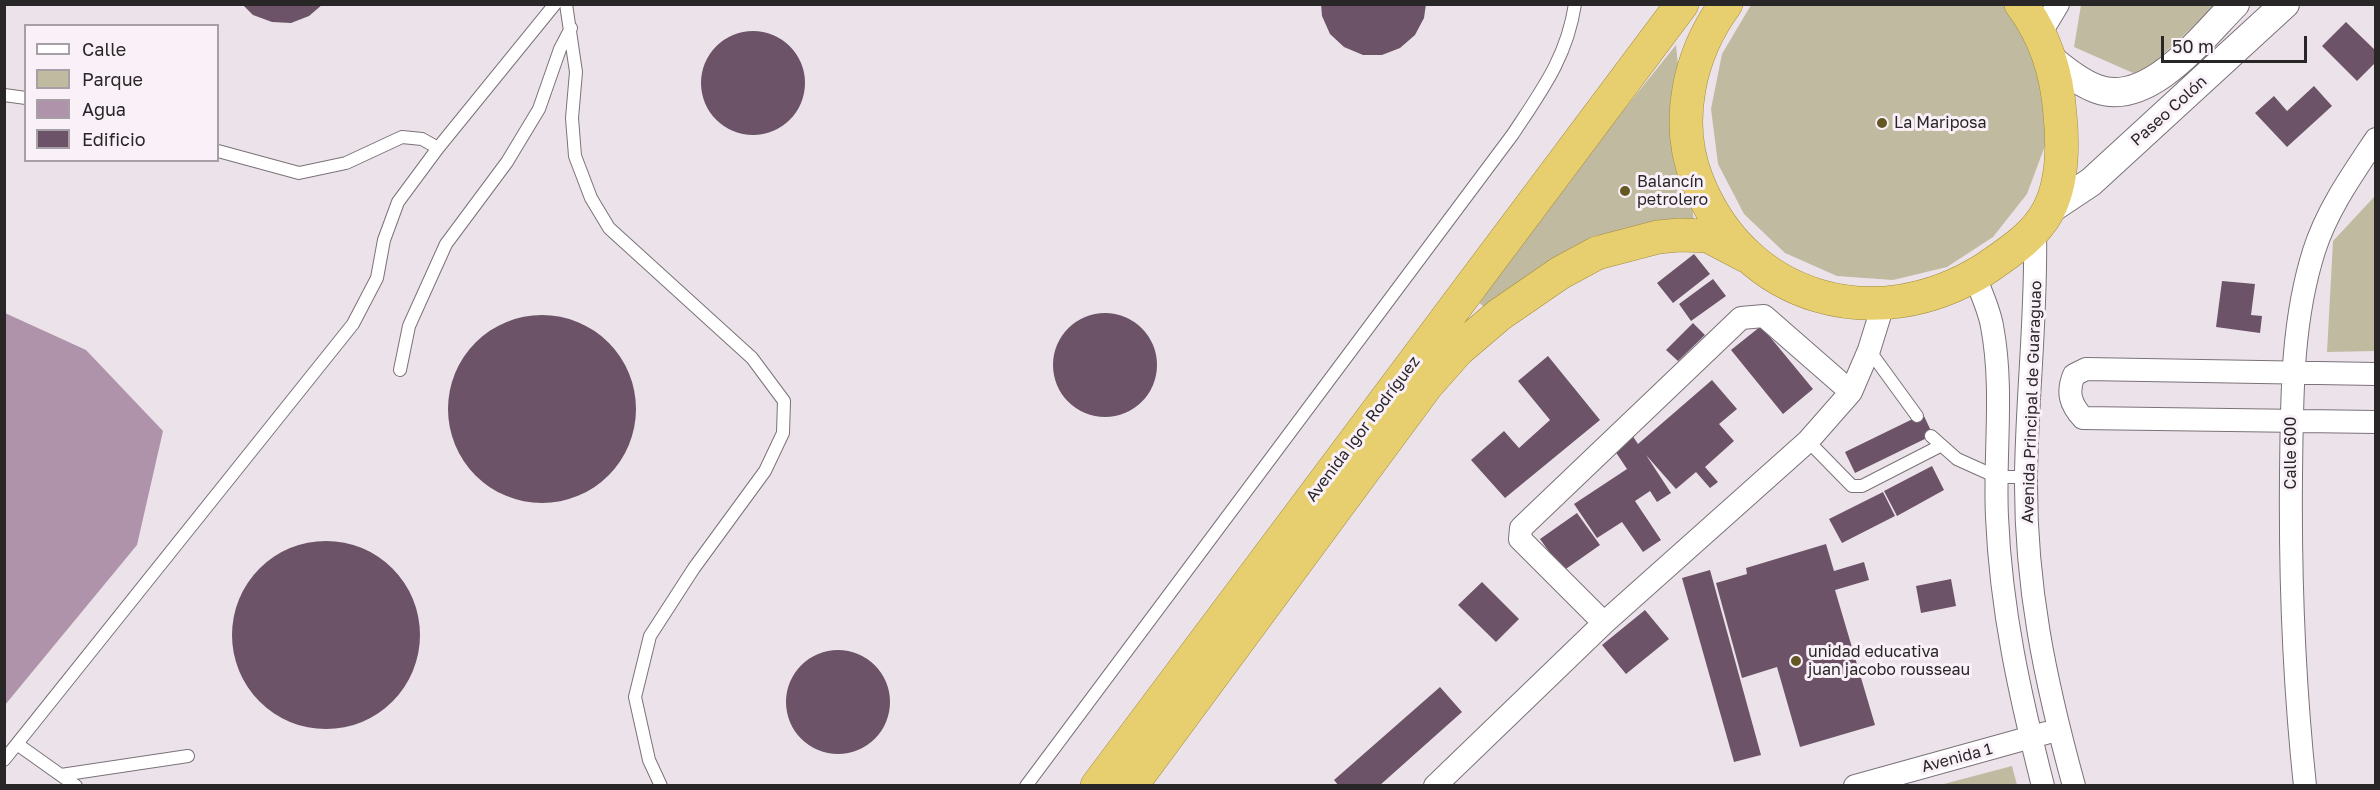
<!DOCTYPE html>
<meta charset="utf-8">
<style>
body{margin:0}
#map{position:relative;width:2380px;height:790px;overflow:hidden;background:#ece3ea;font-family:"Golos Text",sans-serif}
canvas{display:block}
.frame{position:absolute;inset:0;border:6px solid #292628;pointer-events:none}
.legend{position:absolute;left:24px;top:24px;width:195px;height:138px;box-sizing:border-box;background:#faf0f8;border:2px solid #a69fa5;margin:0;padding:8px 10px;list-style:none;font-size:18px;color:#292628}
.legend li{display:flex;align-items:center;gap:12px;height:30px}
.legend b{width:30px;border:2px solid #a69fa5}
.scale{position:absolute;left:2161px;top:36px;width:146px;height:27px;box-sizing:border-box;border:3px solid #292628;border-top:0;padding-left:8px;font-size:18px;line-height:21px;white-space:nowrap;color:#292628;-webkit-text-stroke:4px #faf0f8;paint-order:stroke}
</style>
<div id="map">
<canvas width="2380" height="790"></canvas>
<div class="frame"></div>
<ul class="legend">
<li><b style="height:8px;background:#fff"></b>Calle</li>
<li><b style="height:16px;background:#c0baa1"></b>Parque</li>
<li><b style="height:16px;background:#af93aa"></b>Agua</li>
<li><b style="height:16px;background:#6c5368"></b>Edificio</li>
</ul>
<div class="scale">50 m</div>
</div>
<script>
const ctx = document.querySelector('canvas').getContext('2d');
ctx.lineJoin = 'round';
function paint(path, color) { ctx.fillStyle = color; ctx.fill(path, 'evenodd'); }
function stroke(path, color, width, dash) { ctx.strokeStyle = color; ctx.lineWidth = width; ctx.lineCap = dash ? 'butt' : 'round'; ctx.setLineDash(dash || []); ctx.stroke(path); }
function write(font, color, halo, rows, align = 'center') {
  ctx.font = font + ' "Golos Text",sans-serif'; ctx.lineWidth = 6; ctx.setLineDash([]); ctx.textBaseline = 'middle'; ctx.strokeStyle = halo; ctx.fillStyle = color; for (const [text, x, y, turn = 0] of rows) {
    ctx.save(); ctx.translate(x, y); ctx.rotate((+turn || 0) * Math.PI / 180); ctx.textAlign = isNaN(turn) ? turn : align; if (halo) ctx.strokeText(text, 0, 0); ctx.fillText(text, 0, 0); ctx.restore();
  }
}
paint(new Path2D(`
 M1751 5H2006L2030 36 2047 88 2046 143 2027 194 1993 237 1947 267 1893 280 1837 276 1785 253 1744 214 1718 164 1711 109 1722 54Z
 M2081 5H2216L2140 76 2074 47Z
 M1676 45 1694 223 1593 236 1485 308 1473 297Z
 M2375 196V351L2327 352 2333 241Z
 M2012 766 2017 785H1940Z`), '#c0baa1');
paint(new Path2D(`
 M5 313 86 350 163 431 137 545 5 705Z`), '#af93aa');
paint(new Path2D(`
 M242 4H323L309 16 291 23 272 22 253 15Z
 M1321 4H1426L1424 18 1415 35 1400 48 1382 55H1363L1344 47 1330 34 1322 16Z
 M2346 22 2376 51V62L2357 81 2322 46Z
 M701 83a52 52 0 1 1 104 0a52 52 0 1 1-104 0Z
 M2314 86 2332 106 2287 147 2255 113 2274 96 2287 111Z
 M1694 254 1710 274 1673 303 1657 283Z
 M1713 279 1726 296 1691 321 1679 304Z
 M2222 281 2255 284 2251 315 2262 316 2260 333 2216 327Z
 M1053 365a52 52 0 1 1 104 0a52 52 0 1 1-104 0Z
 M448 409a94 94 0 1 1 188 0a94 94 0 1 1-188 0Z
 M1693 323 1705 335 1678 361 1666 350Z
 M1761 326 1813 389 1783 414 1731 350Z
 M1548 356 1600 420 1505 498 1471 460 1504 431 1519 448 1550 420 1518 381Z
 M1712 380 1737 409 1719 424 1734 441 1705 467 1718 482 1710 488 1696 472 1676 489 1646 455 1671 493 1657 502 1650 491 1635 501 1661 540 1643 552 1622 522 1597 538 1574 504 1627 469 1613 448 1632 435 1638 444Z
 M1923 414 1933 435 1855 473 1845 452Z
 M1932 466 1944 490 1897 516 1884 491Z
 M1883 492 1895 516 1842 543 1829 519Z
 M1577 513 1600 545 1563 571 1540 539Z
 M232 635a94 94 0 1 1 188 0a94 94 0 1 1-188 0Z
 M1826 544 1834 571 1864 562 1869 580 1835 590 1875 725 1800 747 1777 667 1742 678 1716 583 1747 574 1746 568Z
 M1710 570 1761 755 1734 762 1682 578Z
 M1951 579 1956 606 1921 613 1916 586Z
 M1482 582 1519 619 1496 642 1458 605Z
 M1645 610 1669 639 1626 674 1602 645Z
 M786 702a52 52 0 1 1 104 0a52 52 0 1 1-104 0Z
 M1440 687 1462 712 1379 786H1339L1334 780Z`), '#6c5368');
const service = new Path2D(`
 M566 4 576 72 572 118 575 156 591 198 609 228 752 358 784 401 783 433 765 471 694 568 650 636 635 697 649 760 661 786
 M4 95 26 98
 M218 151 299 173 346 163 402 137 422 139 438 148
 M1869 350 1917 416
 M400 370 409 326 446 244 507 162 539 109 560 49 571 28
 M1931 436 1957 459 1997 477H2026
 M1808 441 1852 486H1862L1940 446
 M17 744 76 786
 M4 760 353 324 377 278 384 240 398 202 438 148 555 4
 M61 775 188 756
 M1026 786 1513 134C1542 90 1567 57 1575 4`);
const minor = new Path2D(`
 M2040 34 2058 4
 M2035 230C2037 312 2027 394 2026 476 2025 586 2045 680 2074 786
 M1974 275C1981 292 1989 309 1992 326 2004 389 1994 454 1997 517 2001 611 2020 695 2043 786
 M2376 374 2086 369 2074 375C2067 392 2070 404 2083 418L2376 422
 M1604 623 1520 539 1521 528 1741 318 1764 316 1851 392
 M1435 786 1604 623 1808 441 1851 392 1869 350 1883 305
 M1855 786 2046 733
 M2305 786C2294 683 2290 579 2291 476 2292 400 2291 324 2314 251 2327 210 2352 175 2376 139`);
const tertiary = new Path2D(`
 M2051 59C2064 70 2080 83 2097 89 2149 108 2203 36 2235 4
 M2049 210 2091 182 2285 4`);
const trunk = new Path2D(`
 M1726 4C1689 54 1674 122 1697 180 1745 302 1877 337 1985 269 2008 253 2034 237 2048 211 2063 183 2063 144 2060 114 2057 73 2046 37 2021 4
 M1097 786 1682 4
 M1131 786 1427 385 1458 350 1499 315 1560 273 1597 253 1658 237 1680 235 1708 236 1746 256`);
stroke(service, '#7b7279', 14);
stroke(minor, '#7b7279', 24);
stroke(tertiary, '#7b7279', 30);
stroke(trunk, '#a18c3f', 34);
stroke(service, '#fff', 12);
stroke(minor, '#fff', 22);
stroke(tertiary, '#fff', 28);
stroke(trunk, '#e7cf6f', 33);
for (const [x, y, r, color] of [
 [1882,123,6,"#645723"],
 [1625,191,6,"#645723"],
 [1796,661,6,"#645723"]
]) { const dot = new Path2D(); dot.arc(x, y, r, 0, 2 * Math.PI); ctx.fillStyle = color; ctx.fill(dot); stroke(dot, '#faf0f8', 2); }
write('16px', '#292628', '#faf0f8', [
 ["Paseo Colón",2169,111,-42],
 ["Avenida Principal de Guaraguao",2032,402,-88],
 ["Avenida Igor Rodríguez",1363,429,-53],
 ["Calle 600",2291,453,-90],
 ["Avenida 1",1957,758,-15]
]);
write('16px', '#292628', '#faf0f8', [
 ["La Mariposa",1894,123],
 ["Balancín",1637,182],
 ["petrolero",1637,200],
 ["unidad educativa",1808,652],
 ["juan jacobo rousseau",1808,670]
], 'left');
</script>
